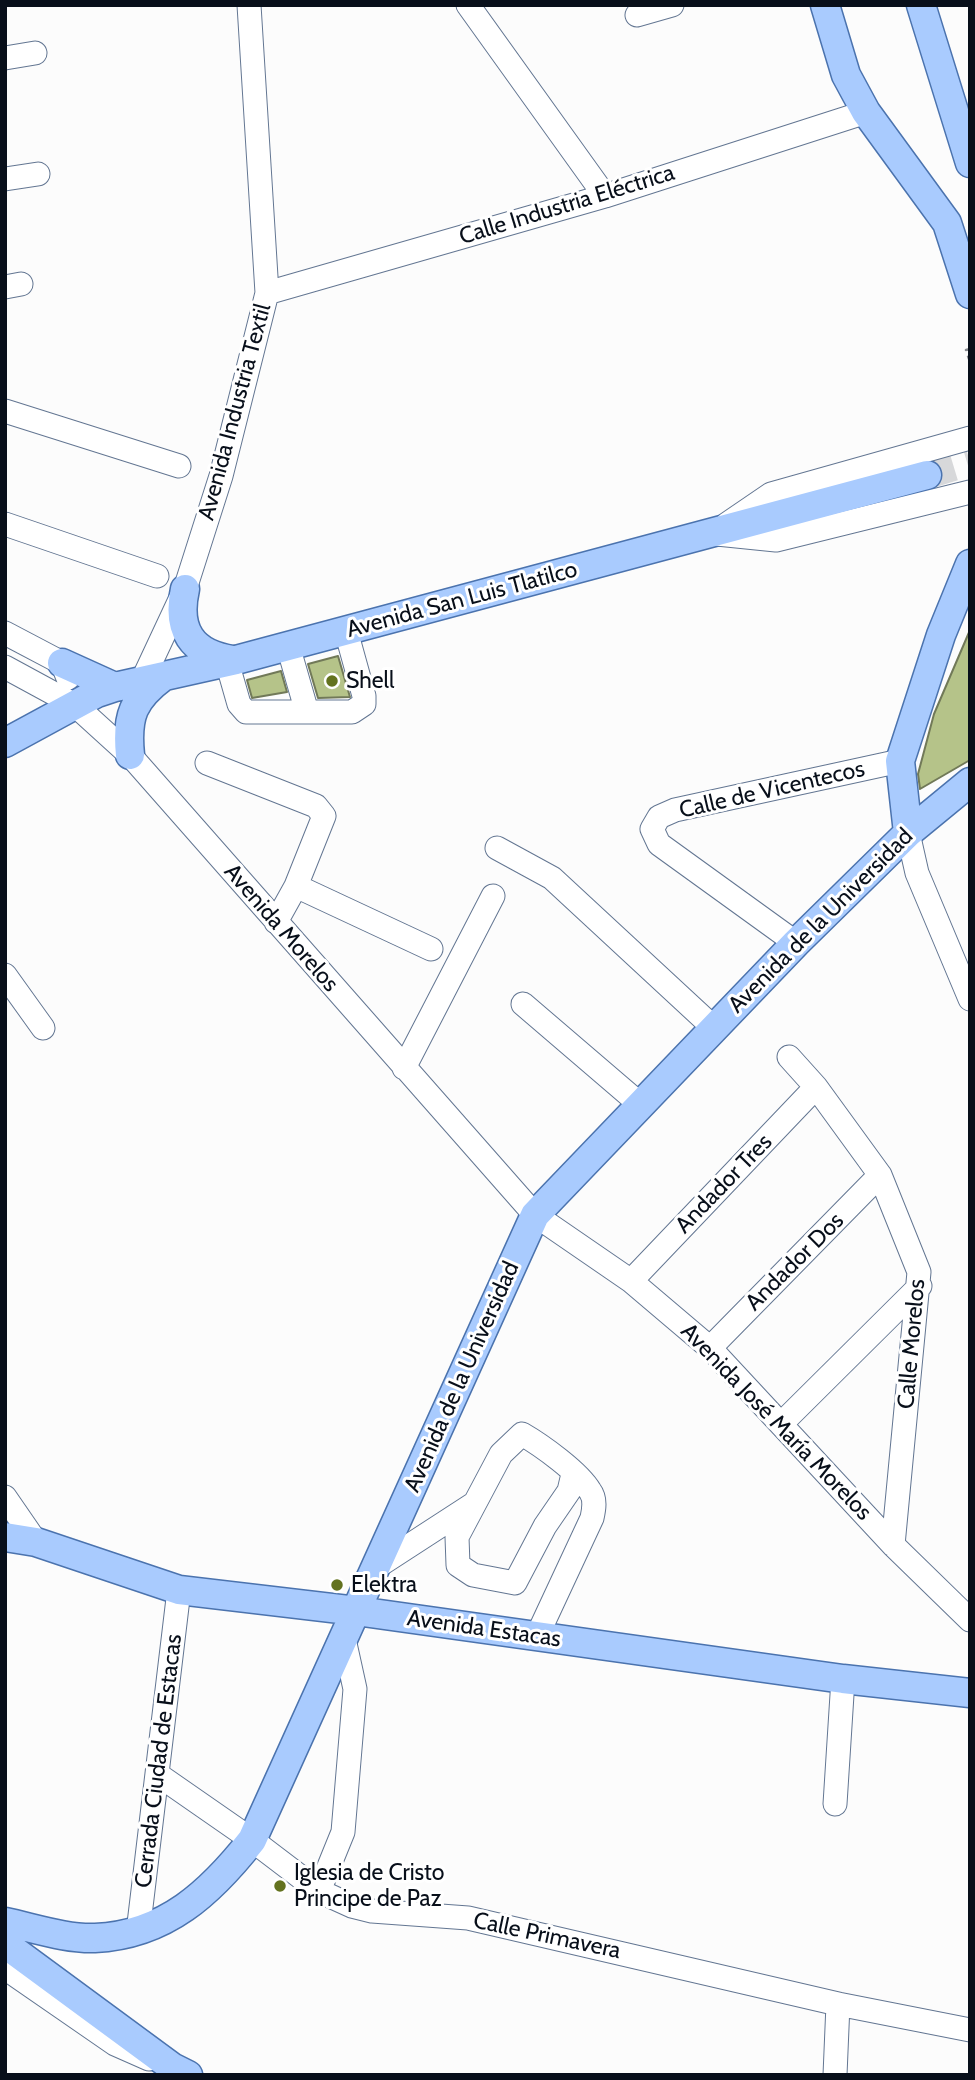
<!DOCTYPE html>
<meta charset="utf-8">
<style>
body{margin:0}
#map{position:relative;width:975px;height:2080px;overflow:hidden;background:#fcfcfc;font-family:Cabin,sans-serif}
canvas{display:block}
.frame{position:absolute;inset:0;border:7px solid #080f1a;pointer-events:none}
</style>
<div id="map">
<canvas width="975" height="2080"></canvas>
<div class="frame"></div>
</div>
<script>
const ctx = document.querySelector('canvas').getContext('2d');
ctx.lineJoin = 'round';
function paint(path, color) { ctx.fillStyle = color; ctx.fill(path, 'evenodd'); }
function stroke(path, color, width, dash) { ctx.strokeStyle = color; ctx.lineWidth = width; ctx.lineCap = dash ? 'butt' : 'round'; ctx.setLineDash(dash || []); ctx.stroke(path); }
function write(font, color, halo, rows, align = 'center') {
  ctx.font = font + ' Cabin,sans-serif'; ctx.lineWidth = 6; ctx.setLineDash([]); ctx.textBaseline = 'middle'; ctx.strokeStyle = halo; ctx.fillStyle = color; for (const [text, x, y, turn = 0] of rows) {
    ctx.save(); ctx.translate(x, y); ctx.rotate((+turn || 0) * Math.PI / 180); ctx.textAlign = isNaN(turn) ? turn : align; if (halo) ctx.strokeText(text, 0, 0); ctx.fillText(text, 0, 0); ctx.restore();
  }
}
const building = new Path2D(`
 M970 630V760L920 789 918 774 934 714Z
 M338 656 350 697 318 698 308 664Z
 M281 671 287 692 252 698 247 680Z`);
paint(building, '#b5c389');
stroke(building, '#717958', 2);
stroke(new Path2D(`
 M927 475 970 462`), '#d7d8da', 28, [28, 14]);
const minor = new Path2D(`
 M468 5 605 196
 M637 15 672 5
 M5 58 35 53
 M5 179 38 174
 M5 287 21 284
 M267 293 605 196 866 112
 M5 411 179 466
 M5 524 157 576
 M727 524 771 494 970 438
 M717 534 776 540 970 492
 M5 633 62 663 68 678
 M288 646 307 712
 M227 662 239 704 246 712H352L364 704V696L346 631
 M5 667 75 705 130 755 535 1215 631 1281 710 1348 893 1545 970 1620
 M142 681 185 589 221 476 267 293 249 5
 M207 763 316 806 324 816 296 886 276 922
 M908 833 917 873 970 999
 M497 848 552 878 715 1029
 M296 886 431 949
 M796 943 659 844 652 829 659 817 675 810 900 761
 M5 975 43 1028
 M523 1004 642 1106
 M789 1057 816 1087 880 1175 919 1272 893 1545
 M404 1068 493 896
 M631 1281 816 1087
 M710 1348 880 1175
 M781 1424 920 1286
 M5 1497 36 1542
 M378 1566 472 1505
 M537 1636 592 1518C594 1509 596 1499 590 1491 579 1472 541 1445 522 1434L501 1454 457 1537 458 1565 473 1575 515 1583 545 1526 569 1491 573 1474
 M157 1774 252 1840 319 1891 352 1906 372 1911 468 1918 838 2004 970 2030
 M835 1804 843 1679
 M319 1891 343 1832 355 1689 344 1639
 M138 1932 179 1590
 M5 1968 115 2044 149 2059
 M835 2075 838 2004`);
const major = new Path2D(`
 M825 5 846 75 866 112 947 223 970 294
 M921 5 970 163
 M185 589C176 629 191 654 233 660
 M62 663 115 687
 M5 743 97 693 115 687 236 660 927 475
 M130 755C126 716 133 699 164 676
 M908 833 900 761 941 635 970 564
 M5 1537 36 1542 179 1590 357 1611 843 1679 970 1693
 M5 1922C34 1928 66 1939 95 1938 166 1935 211 1892 252 1840L535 1215 796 943 908 833 970 782
 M5 1944 172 2067 188 2075`);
stroke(minor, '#637692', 25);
stroke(major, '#4b73ae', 31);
stroke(new Path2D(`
 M970 349 966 350 970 362`), '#878a8f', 2.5, [5, 5]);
stroke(minor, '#fff', 23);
stroke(major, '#a9cbfe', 28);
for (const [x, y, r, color] of [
 [332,681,7,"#63721f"],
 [337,1585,7,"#63721f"],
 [280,1886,7,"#63721f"]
]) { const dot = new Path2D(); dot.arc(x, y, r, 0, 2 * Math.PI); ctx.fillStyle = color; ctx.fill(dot); stroke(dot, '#fff', 2.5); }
write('23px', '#080f1a', '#fff', [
 ["Calle Industria Eléctrica",567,205,-17],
 ["Avenida Industria Textil",235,412,-75],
 ["Avenida San Luis Tlatilco",462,600,-15],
 ["Calle de Vicentecos",772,790,-13],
 ["Avenida de la Universidad",821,921,-45],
 ["Avenida Morelos",281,928,49],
 ["Andador Tres",724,1184,-46],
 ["Andador Dos",795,1262,-45],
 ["Calle Morelos",912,1344,-85],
 ["Avenida de la Universidad",462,1377,-66],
 ["Avenida José María Morelos",776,1422,46],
 ["Avenida Estacas",484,1629,8],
 ["Cerrada Ciudad de Estacas",159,1761,-83],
 ["Calle Primavera",547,1936,12]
]);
write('23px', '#080f1a', '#fff', [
 ["Shell",346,681],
 ["Elektra",351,1585],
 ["Iglesia de Cristo",294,1873],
 ["Principe de Paz",294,1899]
], 'left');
</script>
